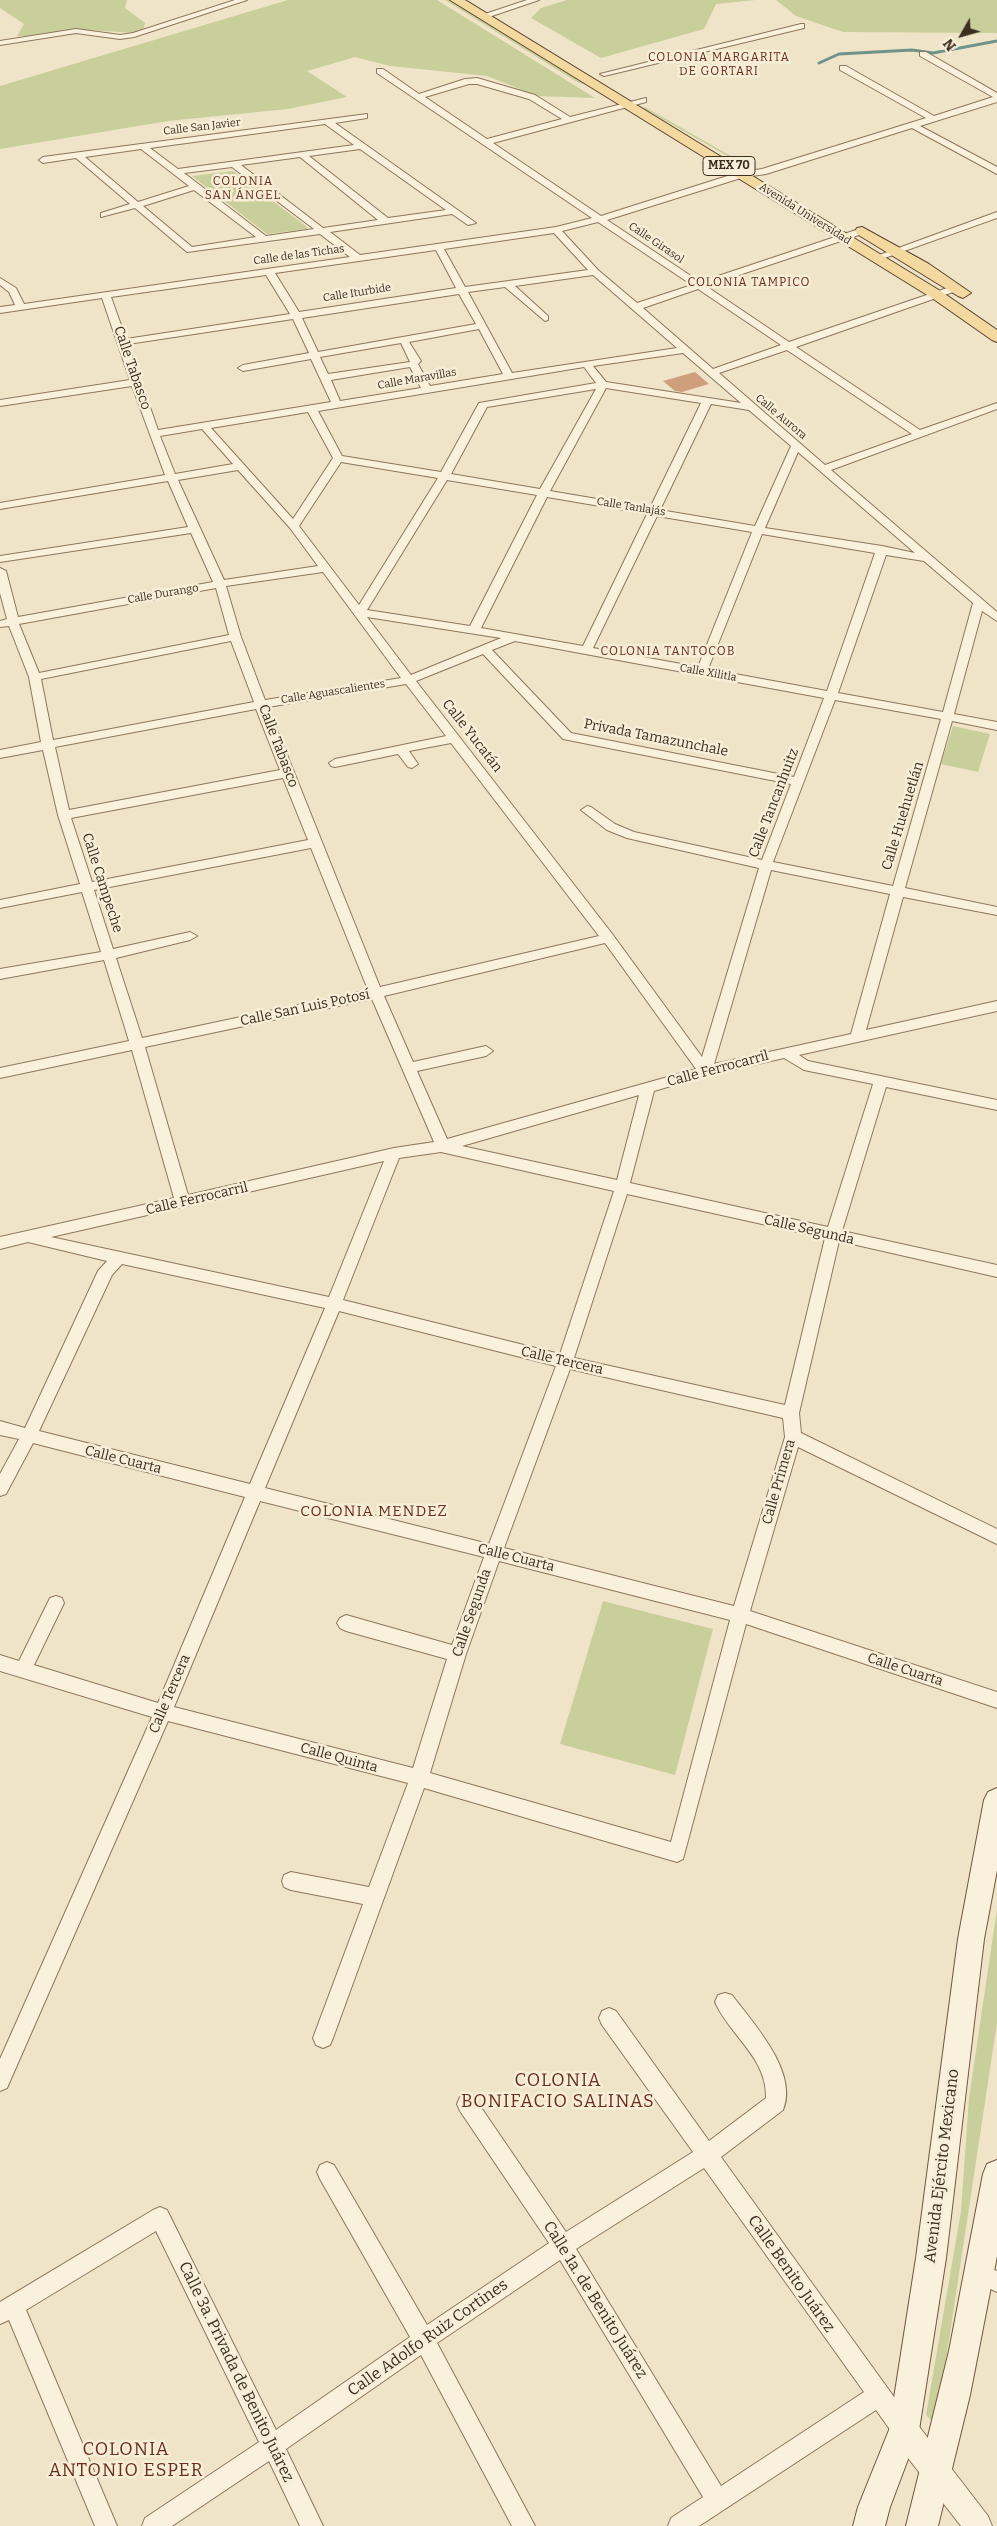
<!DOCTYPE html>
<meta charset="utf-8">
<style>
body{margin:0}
#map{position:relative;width:997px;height:2526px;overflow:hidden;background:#f0e4c8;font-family:Bitter,serif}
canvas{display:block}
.north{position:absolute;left:937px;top:10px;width:50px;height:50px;-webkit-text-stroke:4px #f7eed8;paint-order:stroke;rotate:232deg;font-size:14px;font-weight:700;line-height:20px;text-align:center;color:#3d2e20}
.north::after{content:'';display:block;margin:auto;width:18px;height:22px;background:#3d2e20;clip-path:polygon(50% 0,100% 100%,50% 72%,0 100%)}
</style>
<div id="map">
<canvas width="997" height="2526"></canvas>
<div class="north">N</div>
</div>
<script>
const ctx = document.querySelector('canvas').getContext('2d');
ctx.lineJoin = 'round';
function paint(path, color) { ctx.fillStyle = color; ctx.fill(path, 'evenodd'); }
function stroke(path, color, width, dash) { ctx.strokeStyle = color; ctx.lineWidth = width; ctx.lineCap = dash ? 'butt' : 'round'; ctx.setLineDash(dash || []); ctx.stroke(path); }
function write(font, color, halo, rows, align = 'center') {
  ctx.font = font + ' Bitter,serif'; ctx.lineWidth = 5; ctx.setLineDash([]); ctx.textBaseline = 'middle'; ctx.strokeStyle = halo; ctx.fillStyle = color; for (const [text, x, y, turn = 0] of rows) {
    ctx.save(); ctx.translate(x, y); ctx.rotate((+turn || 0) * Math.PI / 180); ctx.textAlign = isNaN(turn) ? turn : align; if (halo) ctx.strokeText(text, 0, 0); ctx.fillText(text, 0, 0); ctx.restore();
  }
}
paint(new Path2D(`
 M0 0H127L125 8 145 23 144 28 134 33 75 29 41 37 17 36 24 24 0 8Z
 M288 0H437L595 98 537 96 487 76 390 66 355 57 307 71 347 97 288 109 168 121 0 149V86Z
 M445 0H452L589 86 577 82Z
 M567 0H756L716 4 704 29 601 58 531 18 541 8Z
 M776 0H997V33L843 32 796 16Z
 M645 107 743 163 738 162 643 108Z
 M233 171 307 227V229L267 234 192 176Z
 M953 726 990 734 978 772 941 764Z
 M603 1601 713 1629 675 1775 560 1744Z
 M997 1909V2023L937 2419 932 2421 926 2415 961 2211 969 2098Z`), '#c9cf9b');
stroke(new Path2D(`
 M819 63 839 54 912 50 933 53 997 41`), '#6f938a', 3);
paint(new Path2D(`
 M695 372 709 384 682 392 675 391 663 381Z`), '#cf9f7d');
const minor = new Path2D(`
 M235 0H247L134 37 120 39 76 33 0 45V41L76 29 120 35 133 33Z
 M527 0H539L486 18 479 16Z
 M801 24H804V28L604 76 600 74Z
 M920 52H926L997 93V102L920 126 997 167V174L912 128 766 174 744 177 607 220 700 282 859 229H865V233L706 286 789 342 953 286H959V290L796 347 920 430 997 403V409L831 470 997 612V621L982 611 954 714 997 722V730L952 721 905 888 997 907V915L903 897 866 1030 997 1001V1011L799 1055 808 1061 997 1100V1110L886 1087 842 1231 997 1265V1277L839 1241 799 1413 801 1433 997 1529V1544L798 1447 750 1611 997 1692V1708L746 1624 683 1859 677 1862 424 1788 333 2038 330 2045 323 2048 316 2045 313 2038 363 1904 291 1890 284 1887 282 1881 284 1875 291 1872 369 1887 408 1783 168 1721 7 2088 0 2091V2059L152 1717 0 1671V1655L19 1661 50 1598 56 1596 62 1598 64 1603 34 1665 158 1703 245 1497 33 1443 6 1494 0 1496V1474L19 1439 0 1435V1421L25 1428 98 1271 107 1261 28 1242 0 1249V1237L174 1198 132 1050 0 1078V1068L129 1041 104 960 0 979V969L101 952 82 892 0 908V900L80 884 58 815 43 750 0 758V750L41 742 29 677 9 626 0 627V621L7 619 0 593V568L6 571 18 617 213 582 191 533 0 562V556L188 527 168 481 0 509V503L165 475 132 386 0 406V400L130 380 102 298 0 313V307L15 305 9 292 0 285V278L16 288 24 304 350 257 320 234 187 252 135 208 101 217V213L130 204 76 158 43 163 39 160 43 157 367 114V118L335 123 476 223 468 225 452 214 330 232 360 255 556 227 592 218 377 73V69H383L419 94 465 79 477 78 535 95 570 117 646 98V102L493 143 601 216 740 172 762 169 926 118 840 70V66H846L934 116 993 97 920 56ZM469 84H477L529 99 562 119 487 139 425 97ZM325 124 354 145 178 169 150 148ZM141 149 189 186 138 202 85 157ZM360 149 446 210 388 218 309 156ZM300 157 378 220 323 228 241 165ZM232 167 314 229 266 236 184 173ZM194 190 256 237 192 247 143 206ZM598 222 692 285 637 303 598 270 562 231ZM554 233 588 270 465 287 444 249ZM436 250 456 288 299 312 275 273ZM266 275 290 314 126 339 111 297ZM593 275 677 348 512 373 468 292 505 287 545 321 548 320V316L515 286ZM698 289 781 345 713 369 643 308ZM459 294 476 324 318 352 302 318ZM293 319 309 353 243 365 238 368 243 371 311 359 331 402 158 430 128 344ZM479 329 503 374 430 386 418 364 421 361 409 342ZM401 343 410 362 328 374 320 357ZM787 350 912 434 825 465 719 373ZM683 353 741 403 606 382 593 366ZM410 367 421 388 340 401 331 380ZM584 367 596 383 479 403 441 472 342 456 318 411ZM606 388 701 403 650 508 550 491ZM596 389 540 489 451 474 487 407ZM711 404 749 410 791 446 755 526 660 510ZM308 412 333 458 293 519 211 428ZM202 429 233 464 175 474 160 436ZM798 452 915 553 882 546 765 528ZM341 462 438 478 359 605 299 526ZM238 470 290 528 318 566 224 580 178 480ZM447 480 537 495 470 626 367 610ZM547 497 647 514 583 646 481 628ZM657 516 752 532 698 667 593 648ZM762 534 875 553 827 691 708 669ZM886 555 924 561 973 603 943 712 838 693ZM323 572 401 678 265 700 241 637 226 586ZM216 588 229 635 39 673 19 624ZM367 617 501 638 411 675ZM231 641 254 702 53 740 41 679ZM515 641 824 698 794 777 571 733 492 650ZM483 654 563 739 791 784 762 860 634 832 615 824 591 807 587 806 581 810 607 830 627 838 759 868 702 1057 613 935 416 681ZM406 684 446 736 335 759 329 763 331 766 335 767 398 754 408 767 412 768 418 764 409 751 451 743 599 936 380 987 268 707ZM835 700 941 719 893 886 773 862ZM256 709 280 770 69 810 55 747ZM283 778 308 840 92 882 71 818ZM311 848 368 990 142 1038 116 958 190 940 197 936 190 932 113 949 94 890ZM771 870 890 894 851 1034 714 1064ZM605 943 696 1069 447 1139 417 1071 486 1056 493 1051 486 1046 413 1062 384 996ZM372 999 434 1142 394 1148 188 1195 145 1047ZM784 1058 804 1070 873 1084 828 1227 630 1183 654 1091 705 1076ZM639 1095 617 1180 462 1146ZM441 1152 614 1191 560 1354 343 1300 399 1158ZM384 1161 329 1297 51 1237ZM627 1194 825 1238 785 1405 574 1358ZM122 1264 325 1308 250 1484 39 1431 112 1275ZM339 1311 556 1366 489 1544 265 1488ZM570 1369 783 1418 785 1437 734 1606 504 1548ZM260 1501 484 1557 452 1645 346 1615 340 1618 337 1623 340 1628 346 1631 447 1659 413 1768 174 1707ZM499 1561 730 1620 671 1842 430 1773 466 1654Z
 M997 212V218L879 260 871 258Z
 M725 1993 732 1995C753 2023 799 2072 783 2110L721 2157 912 2422 915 2430 912 2438 904 2441 896 2438 876 2410 699 2526H668L671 2518 703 2497 560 2260 437 2343 535 2526H512L421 2355 286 2449 323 2526H300L269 2461 172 2526H142L145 2518 259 2442 156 2231 26 2310 117 2526H95L9 2320 0 2324V2302L153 2210 160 2207 167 2210 276 2430 410 2337 320 2179 317 2172 320 2165 327 2162 334 2165 427 2325 549 2243 460 2111 457 2104 460 2097 467 2094 474 2097 566 2232 693 2152 602 2025 599 2018 602 2011 609 2008 616 2011 709 2141 766 2098C767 2057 730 2036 715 2002L718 1995ZM704 2168 864 2392 721 2486 576 2249Z
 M980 2264 997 2271V2292L973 2281 970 2274 973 2267Z`);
const tertiary = new Path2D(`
 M904 2417 914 2420 988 2516 992 2526H961L894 2440 891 2430 894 2420Z`);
const secondary = new Path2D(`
 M997 1788V1870L984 1939 946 2258 919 2430 890 2507 885 2526H853L858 2507 889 2430 916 2258 958 1939 984 1800 988 1792Z
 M997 2160V2256L970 2395 938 2526H906L949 2351 983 2174 987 2164Z`);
const primary = new Path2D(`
 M450 0H465L942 292 997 330V342L992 340 932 298Z
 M862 227 929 264 971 293 963 298 958 296 857 234 855 231 857 228Z`);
stroke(minor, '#8d765c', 2);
stroke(tertiary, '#8d765c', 2);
stroke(secondary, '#6f573f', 2);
stroke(primary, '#5b4430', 2);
paint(minor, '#faf1dc');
paint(tertiary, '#faf1dc');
paint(secondary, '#faf1dc');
paint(primary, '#f3d9a0');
write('11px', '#3d2e20', '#f7eed8', [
 ["Calle San Javier",202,127,-7],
 ["Avenida Universidad",805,214,32],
 ["Calle Girasol",656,243,34],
 ["Calle de las Tichas",299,255,-8],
 ["Calle Iturbide",357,293,-9],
 ["Calle Maravillas",417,379,-10],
 ["Calle Aurora",781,417,40],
 ["Calle Tanlajás",631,507,9],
 ["Calle Durango",163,594,-10],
 ["Calle Xilitla",708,673,10],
 ["Calle Aguascalientes",333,692,-9]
]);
ctx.letterSpacing = '1px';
write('12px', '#6b2e1e', '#f7eed8', [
 ["COLONIA MARGARITA",719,58],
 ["DE GORTARI",719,72],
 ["COLONIA",243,182],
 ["SAN ÁNGEL",243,196],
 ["COLONIA TAMPICO",749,283],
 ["COLONIA TANTOCOB",668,652]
]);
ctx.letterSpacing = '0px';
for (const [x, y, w] of [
 [729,166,52]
]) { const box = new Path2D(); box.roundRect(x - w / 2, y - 9.5, w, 19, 4); ctx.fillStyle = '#f7eed8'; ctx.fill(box); stroke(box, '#3d2e20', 1); }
write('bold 12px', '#3d2e20', null, [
 ["MEX 70",729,166]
]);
write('14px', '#3d2e20', '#f7eed8', [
 ["Calle Tabasco",132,368,71],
 ["Calle Yucatán",472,736,52],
 ["Privada Tamazunchale",656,738,11],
 ["Calle Tabasco",278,746,69],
 ["Calle Tancanhuitz",774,803,-69],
 ["Calle Huehuetlán",903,816,-73],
 ["Calle Campeche",102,883,72],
 ["Calle San Luis Potosí",305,1008,-12],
 ["Calle Ferrocarril",718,1069,-15],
 ["Calle Ferrocarril",197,1199,-13],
 ["Calle Segunda",809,1230,13],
 ["Calle Tercera",562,1361,13],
 ["Calle Cuarta",123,1460,14],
 ["Calle Primera",779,1482,-74],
 ["Calle Cuarta",516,1558,14],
 ["Calle Segunda",472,1613,-71],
 ["Calle Cuarta",905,1670,18],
 ["Calle Tercera",170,1694,-67],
 ["Calle Quinta",339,1758,15]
]);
ctx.letterSpacing = '1px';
write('15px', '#6b2e1e', '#f7eed8', [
 ["COLONIA MENDEZ",374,1512]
]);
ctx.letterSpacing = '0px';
write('16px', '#3d2e20', '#f7eed8', [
 ["Avenida Ejército Mexicano",942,2166,-83],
 ["Calle Benito Juárez",791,2274,55],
 ["Calle 1a. de Benito Juárez",595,2300,58],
 ["Calle Adolfo Ruiz Cortines",428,2338,-35],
 ["Calle 3a. Privada de Benito Juárez",236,2372,64]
]);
ctx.letterSpacing = '1px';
write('18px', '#6b2e1e', '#f7eed8', [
 ["COLONIA",558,2081],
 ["BONIFACIO SALINAS",558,2102],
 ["COLONIA",126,2450],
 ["ANTONIO ESPER",126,2471]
]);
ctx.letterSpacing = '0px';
</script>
